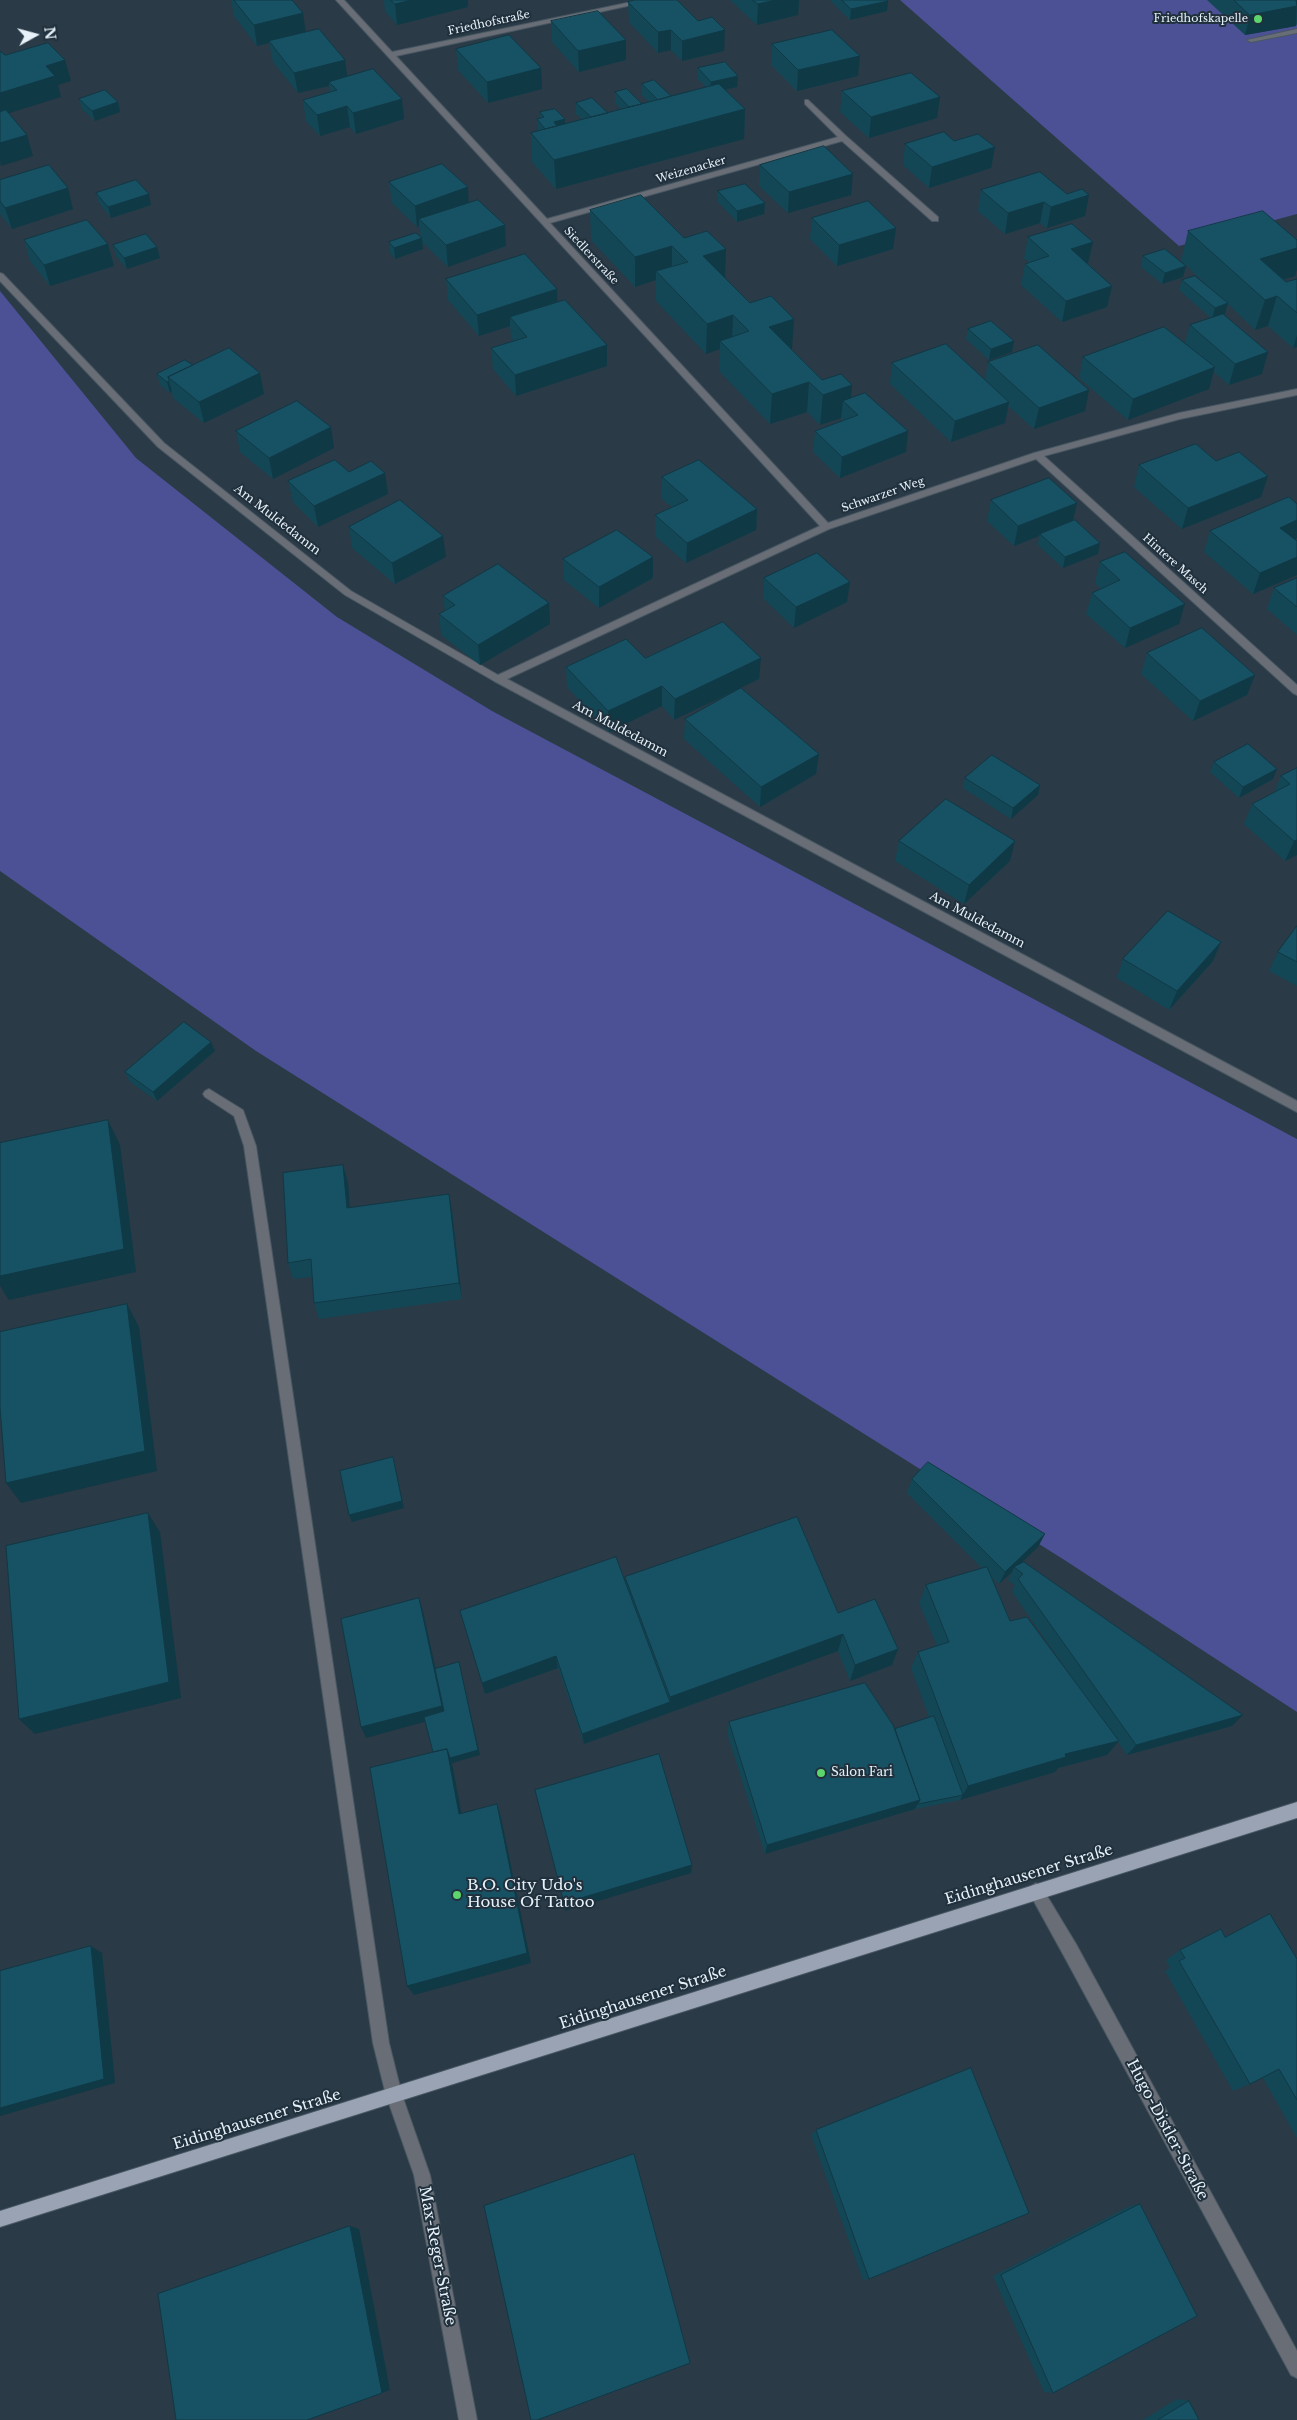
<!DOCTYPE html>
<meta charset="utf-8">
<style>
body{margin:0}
#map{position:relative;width:1297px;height:2420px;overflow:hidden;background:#2a3a46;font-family:"Libre Baskerville",serif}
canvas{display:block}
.north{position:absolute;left:10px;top:10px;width:50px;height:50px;-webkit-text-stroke:4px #20303c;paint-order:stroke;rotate:83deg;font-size:14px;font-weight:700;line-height:20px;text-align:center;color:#e7f1f9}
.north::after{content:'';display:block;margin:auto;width:18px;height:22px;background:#e7f1f9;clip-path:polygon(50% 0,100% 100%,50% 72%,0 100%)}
</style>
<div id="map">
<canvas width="1297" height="2420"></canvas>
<div class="north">N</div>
</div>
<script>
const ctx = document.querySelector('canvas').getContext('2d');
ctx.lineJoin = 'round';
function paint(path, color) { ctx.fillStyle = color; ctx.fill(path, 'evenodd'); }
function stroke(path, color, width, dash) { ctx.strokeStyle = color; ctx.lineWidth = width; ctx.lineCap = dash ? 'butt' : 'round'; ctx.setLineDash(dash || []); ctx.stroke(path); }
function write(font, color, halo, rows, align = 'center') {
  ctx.font = font + ' "Libre Baskerville",serif'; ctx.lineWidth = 4; ctx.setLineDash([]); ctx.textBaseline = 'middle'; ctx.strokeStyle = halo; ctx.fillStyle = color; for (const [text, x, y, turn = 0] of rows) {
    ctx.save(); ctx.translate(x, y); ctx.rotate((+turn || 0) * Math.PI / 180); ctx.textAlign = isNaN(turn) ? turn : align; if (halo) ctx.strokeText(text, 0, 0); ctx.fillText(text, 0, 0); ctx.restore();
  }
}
paint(new Path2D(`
 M900 0H1297V214L1179 246Z
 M0 291 136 458 337 617 492 711 1297 1139V1712L1066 1561 256 1051 0 871Z`), '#4c5195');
const minor = new Path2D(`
 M336 0H344L392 52 641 0H655L396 56 547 219 838 137 805 104V100H808L846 136 938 217V221H932L842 141 550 223 828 523 1034 453 1179 413 1297 389V395L1180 419 1044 456 1297 685V695L1293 693 1036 459 829 529 507 679 1297 1101V1112L494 681 345 595 158 447 0 281V273L3 274 164 443 351 591 498 675 820 526Z
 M1297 29V33L1251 42 1247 40Z
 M209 1089 243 1110 256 1146 389 2043 402 2095 430 2175 477 2420H459L414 2175 386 2095 373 2043 244 1146 234 1116 205 1097 203 1094 205 1091Z
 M1036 1883 1041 1886 1076 1944 1297 2351V2378L1291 2375 1064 1956 1031 1896 1028 1891 1031 1886Z`);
const major = new Path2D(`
 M1297 1802V1818L0 2227V2211Z`);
stroke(minor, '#485763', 2);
stroke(major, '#485763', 2);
paint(minor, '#696e76');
paint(major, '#99a3b3');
paint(new Path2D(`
 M231 0H292L306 32 347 76 404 119 356 134 350 127 320 136 306 121 303 100 330 92 329 86 298 93 273 62 269 43 257 46 234 16Z
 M384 0H468V7L397 25 385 11Z
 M730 0H799L798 15 757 25Z
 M830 0H887V11L850 20Z
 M1207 0H1297V24L1296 26 1245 35Z
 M628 2 724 51 682 61 671 50 658 53 629 22Z
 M551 21 626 40V60L579 72 552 42Z
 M772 44 858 76 797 91 771 65Z
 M456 49 542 89 488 103 458 70Z
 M698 68 738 76 737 87 725 90 745 109 744 139 556 189 532 162 531 133 539 131 538 130 537 119 540 118V112L565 124 582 119 576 114V103L608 113 621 109 615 103V92L642 104 649 102 642 95V84L671 96 706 87 698 79Z
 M842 91 940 97 937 118 869 138 840 112Z
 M79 99 118 102 120 112 95 121 82 109Z
 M954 141 995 147 991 168 929 188 903 165 905 144Z
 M760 165 851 195 788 213 759 186Z
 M1040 172 1085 216 1047 228 1040 223 1005 234 978 211 981 190Z
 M0 180 73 209 12 229 0 214Z
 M389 182 469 203 506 246 448 267 422 242 423 249 395 259 390 253 389 242 421 237 419 226 417 227 392 203Z
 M718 191 765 203 764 214 737 222 718 202Z
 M96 193 151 205 111 218 99 203Z
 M590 210 684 238 726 249 725 278 750 303 794 319 791 350 822 380 852 385 851 398 906 452 840 478 813 452 815 431 841 421V418L820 425 807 412 770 424 719 371 720 349 706 354 656 301V280L635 287 591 240Z
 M812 218 893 249 837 266 810 239Z
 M1188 231 1295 276 1284 279 1286 282 1297 279V347L1293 348 1268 326 1255 330 1228 304 1225 314 1223 315 1262 374 1229 385 1214 372 1209 389 1128 420 1079 378 1083 357 1185 343 1190 325 1211 318 1179 290 1182 280 1213 291 1181 261Z
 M1028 237 1093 242 1088 263 1087 264 1112 286 1107 307 1062 322 1021 285 1025 264 1029 262 1024 258Z
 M24 240 108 244 114 266 50 286 30 261Z
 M113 245 157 247 160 258 127 269 116 256Z
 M1143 256 1186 266 1183 277 1162 284 1141 267Z
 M446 279 557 289 558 302 607 366 516 396 493 369 491 348 514 341 511 338 510 326 479 336 448 300Z
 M968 329 1012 352 989 360 966 339Z
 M988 362 1085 411 1034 429 1008 406 1005 423 951 442 890 384 892 363 985 379Z
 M193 365 264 394 204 423 173 398 172 391 170 393 160 385 157 374Z
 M236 431 334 448 273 479 240 452Z
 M1216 461 1268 476 1261 497 1182 529 1134 487 1139 465Z
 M349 472 388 494 318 527 293 502 288 481Z
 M662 477 757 509 756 530 686 563 655 536V515L672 507 661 498Z
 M991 500 1077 503 1072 521 1100 543 1098 554 1063 568 1038 545 1039 536 1014 546 987 521Z
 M349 527 446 557 395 584 352 548Z
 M1210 531 1294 539 1297 541V575L1253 594 1204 552Z
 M563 559 653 578 599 608 564 580Z
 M1100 562 1179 624 1125 648 1086 614 1092 593 1101 589 1095 583Z
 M764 578 847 602 794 628 763 598Z
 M1297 578V635L1267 609 1274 588Z
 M443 596 550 624 480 665 441 635 439 614 445 611Z
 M1147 653 1247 695 1193 721 1141 674Z
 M645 658 759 679 674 720 662 706 609 732 567 687 566 667Z
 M685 719 819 754 816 774 760 807 684 739Z
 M1214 762 1273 779 1239 798 1210 772Z
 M1297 768V855L1285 861 1244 824 1252 804 1274 793 1281 776Z
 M965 778 1040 785 1038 795 1011 819 963 788Z
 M899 841 1010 861 964 904 895 861Z
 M1297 926V986L1269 971 1278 952Z
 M1221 942 1213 961 1169 1010 1117 978 1123 959Z
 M215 1051 157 1101 129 1081 125 1072Z
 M343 1165 348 1183 350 1208 452 1211 462 1299 319 1319 314 1303 312 1277 293 1279 288 1263Z
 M912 1479 1038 1547 1021 1563 1232 1726 1127 1755 1118 1742 1107 1755 1058 1768 1055 1772 960 1800 915 1809 765 1854 727 1733 729 1722 895 1729 929 1717 911 1668 918 1652 937 1646 919 1603 926 1585 983 1569 907 1493ZM1012 1572 1008 1580 1015 1585 1012 1592 1069 1673 1010 1621 992 1577 999 1584Z
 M625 1577 838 1613 898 1649 892 1665 850 1681 838 1651 584 1744 558 1668 485 1694 460 1611 625 1582Z
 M1225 1937 1297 1959V2138L1263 2078 1250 2084 1233 2091 1165 1971 1170 1968 1166 1960 1180 1950Z
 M816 2130 869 2279 863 2280 811 2135Z
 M1140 2204 1053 2393 1044 2392 993 2276 1130 2206Z
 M1177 2399 1189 2401 1199 2420H1143Z`), '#144756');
paint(new Path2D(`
 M412 0H468V7L397 25 395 4Z
 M776 0H799L798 15 757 25 758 4Z
 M1285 0H1297L1296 26 1245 35 1250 15Z
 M888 1 887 11 850 20 851 9Z
 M303 13 306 34 269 41V43L257 46 254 25Z
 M671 30V50L658 53V32Z
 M725 30 724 51 682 61V41Z
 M626 40V60L579 72 578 51Z
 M860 56 858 76 797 91 798 70Z
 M65 60 71 81 58 85 61 97 0 116V93L46 66Z
 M345 60 348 81 329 82V86L298 93 294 73Z
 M541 68 542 89 488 103 487 82Z
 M738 76 737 87 710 93 711 82Z
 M940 97 937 118 869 138 871 117Z
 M402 99 404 119 356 134 353 113Z
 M118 102 120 112 95 121 92 111Z
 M347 106 350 127 320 136 317 115Z
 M745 109 744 139 556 189 554 160Z
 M565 119V130L554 133V122Z
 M27 135 33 156 1 166 0 161V143Z
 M995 147 991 168 929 188 932 167Z
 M853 174 851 195 788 213 789 192Z
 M468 187 469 208 419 219V226L417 227 415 206Z
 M68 188 73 209 12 229 5 208Z
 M149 194 151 205 111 218 108 207Z
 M1089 195 1085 216 1047 228 1051 207Z
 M1044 202 1040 223 1005 234 1008 213Z
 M765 203 764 214 737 222V211Z
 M505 225 506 246 448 267 446 245Z
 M896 228 893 249 837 266 839 245Z
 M422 238 423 249 395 259 394 248Z
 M1093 242 1088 263 1066 270 1071 249Z
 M108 244 114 266 50 286 44 265Z
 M672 246V276L656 271V280L635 287V257Z
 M157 247 160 258 127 269 124 258Z
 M1297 248V269L1295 276 1251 289 1260 259Z
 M726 249 725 279 703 256Z
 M1186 266 1183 277 1162 284 1165 273Z
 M1112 286 1107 307 1062 322 1066 301Z
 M557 289 558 311 510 317V326L479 336 477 315Z
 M1277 296 1268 326 1255 330 1265 300Z
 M1228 303 1225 314 1212 319 1215 308Z
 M733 315 732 345 720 341V349L706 354 707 324Z
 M794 319 792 349 767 357 769 327Z
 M1297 335V347L1293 348Z
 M1014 341 1012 352 989 360 991 349Z
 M607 345V366L516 396 515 375Z
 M1268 352 1262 374 1229 385 1235 364Z
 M1215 367 1209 389 1128 420 1133 399Z
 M260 373 264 394 204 423 199 402Z
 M169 381 172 391 170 393 167 382Z
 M809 382 807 412 770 424 772 394Z
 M852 385 850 408 843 401 841 418 820 425 823 395Z
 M1089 390 1085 411 1034 429 1039 408Z
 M1009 402 1005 423 951 442 955 421Z
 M331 427 334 448 273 479 269 458Z
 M908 431 906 452 840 478 842 457Z
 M385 473 388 494 318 527 314 506Z
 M1268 476 1261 497 1182 529 1188 508Z
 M1077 503 1072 524 1040 534 1039 536 1014 546 1018 526Z
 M757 509 756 530 686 563 687 543Z
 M1297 520V538L1273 549 1280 528Z
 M443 536 446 557 395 584 392 563Z
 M1100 543 1098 554 1063 568 1065 557Z
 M653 557V578L599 608V587Z
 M1297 557V575L1253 594 1260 573Z
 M850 582 847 602 794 628 796 607Z
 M549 603 550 624 480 665 478 645Z
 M1185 604 1179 624 1125 648 1130 628Z
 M761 658 759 679 674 720 675 699Z
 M1255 675 1247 695 1193 721 1200 701Z
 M662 686V706L609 732 608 711Z
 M819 754 816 774 760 807 761 787Z
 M1277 769 1273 779 1239 798 1243 787Z
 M1040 785 1038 795 1011 819 1013 808Z
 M1297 840V855L1285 861 1294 841Z
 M1015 841 1010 861 964 904 969 885Z
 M1221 942 1213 961 1169 1010 1177 991Z
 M211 1042 215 1051 157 1101 153 1092Z
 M108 1120 120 1145 136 1272 9 1300 0 1286V1276Z
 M343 1165 348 1183 351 1225 347 1208Z
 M449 1194 452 1211 462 1299 459 1283Z
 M127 1304 139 1327 157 1471 21 1503 6 1483Z
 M393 1457 404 1508 352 1522 349 1515Z
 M148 1513 160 1532 181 1698 35 1734 19 1719Z
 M1045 1534 1038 1547 1016 1568 1014 1567 1012 1572 999 1584 1005 1572Z
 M419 1598 423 1611 446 1716 366 1738 361 1727Z
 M843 1634 838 1651 584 1744 582 1734 670 1702V1697Z
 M898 1649 892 1665 850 1681 855 1665Z
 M556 1656 558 1668 485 1694 482 1683Z
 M459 1662 480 1755 452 1763 464 1827 459 1814 447 1749Z
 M1243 1715 1232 1726 1127 1755 1136 1745Z
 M1119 1741 1107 1755 1058 1768 1055 1772 960 1800 968 1786 1065 1754Z
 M920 1800 915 1809 765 1854 767 1845Z
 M497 1804 501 1817 531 1963 414 1995 407 1986Z
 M692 1865 691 1873 565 1911 564 1903Z
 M91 1946 102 1953 115 2083 0 2116V2108Z
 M350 2226 359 2229 390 2390 307 2420Z`), '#103946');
const building = new Path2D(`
 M234 0H292L303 13 254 25Z
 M391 0H412L395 4Z
 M635 0H677L698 21 712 17 725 30 682 41 671 30 658 32 628 2Z
 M753 0H776L758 4Z
 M842 0H887L888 1 851 9Z
 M1234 0H1296L1297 6 1250 15Z
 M598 11 626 40 578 51 551 21Z
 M319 29 345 60 294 73 269 41Z
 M832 30 860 56 798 70 772 44Z
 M509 35 541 68 487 82 456 49Z
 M48 43 65 60 46 66 55 76 0 93V51L5 55Z
 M725 62 738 76 711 82 698 68Z
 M373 69 402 99 353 113 347 106 317 115 303 100 337 90 329 82Z
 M911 73 940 97 871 117 842 91Z
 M654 80 671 96 658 100 642 84Z
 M719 84 745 109 554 160 531 133Z
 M627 89 642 104 629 107 615 92Z
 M105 90 118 102 92 111 79 99Z
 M592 98 608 113 591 117 576 103Z
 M555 109 565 119 554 122 557 126 545 129 537 119 544 117 540 112Z
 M6 110 27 135 0 143V112Z
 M944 132 954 141 978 134 995 147 932 167 905 144Z
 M824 146 853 174 789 192 760 165Z
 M442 164 468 187 415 206 389 182Z
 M49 165 68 188 5 208 0 201V180Z
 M1040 172 1067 194 1082 189 1089 195 1051 207 1044 202 1008 213 981 190Z
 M136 180 149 194 108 207 96 193Z
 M745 184 765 203 737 211 718 191Z
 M641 195 684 238 707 231 726 249 703 256 750 303 771 296 794 319 769 327 822 380 841 374 852 385 823 395 809 382 772 394 720 341 749 331 733 315 707 324 656 271 688 262 672 246 635 257 590 210Z
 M478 200 505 225 446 245 419 219Z
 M868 201 896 228 839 245 812 218Z
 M1263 211 1297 240V248L1260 259 1286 282 1297 279V313L1277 296 1265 300 1188 231Z
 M87 220 108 244 44 265 24 240Z
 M1072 224 1093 242 1071 249 1112 286 1066 301 1025 264 1049 256 1028 237Z
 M416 233 422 238 394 248 389 242Z
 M146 234 157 247 124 258 113 245Z
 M1165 249 1186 266 1165 273 1143 256Z
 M525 254 557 289 477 315 446 279Z
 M1195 276 1228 303 1215 308 1182 280Z
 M565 300 607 345 515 375 491 348 527 337 510 317Z
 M1223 314 1268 352 1235 364 1190 325Z
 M991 321 1014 341 991 349 968 329Z
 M1164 327 1215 367 1133 399 1083 357Z
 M946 344 1009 402 955 421 892 363Z
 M1038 345 1089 390 1039 408 988 362Z
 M229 348 260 373 199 402 168 377Z
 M185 360 193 365 168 377 169 381 167 382 157 374Z
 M865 393 908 431 842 457 815 431 858 415 843 401Z
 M297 401 331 427 269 458 236 431Z
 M1196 444 1216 461 1239 452 1268 476 1188 508 1139 465Z
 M335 460 349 472 371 461 385 473 314 506 288 481Z
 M699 460 757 509 687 543 655 515 688 500 662 477Z
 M1049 478 1077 503 1018 526 991 500Z
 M1289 497 1297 504V520L1280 528 1297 541V557L1260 573 1210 531Z
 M400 500 443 536 392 563 349 527Z
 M1075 520 1100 543 1065 557 1040 534Z
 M617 530 653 557 599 587 563 559Z
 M1125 552 1185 604 1130 628 1092 593 1120 580 1100 562Z
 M817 553 850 582 796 607 764 578Z
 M498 564 549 603 478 645 439 614 455 605 443 596Z
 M1297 578V607L1274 588Z
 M723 622 761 658 675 699 662 686 608 711 566 667 626 639 645 658Z
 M1202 628 1255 675 1200 701 1147 653Z
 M741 688 819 754 761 787 685 719Z
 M1248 744 1277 769 1243 787 1214 762Z
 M992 755 1040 785 1013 808 965 778Z
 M1297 768V840L1294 841 1252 804 1290 784 1281 776Z
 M946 799 1015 841 969 885 899 841Z
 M1168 911 1221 942 1177 991 1123 959Z
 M1297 926V962L1278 952Z
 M184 1022 211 1042 153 1092 125 1072Z
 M108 1120 124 1249 0 1276V1143Z
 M343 1165 347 1208 449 1194 459 1283 314 1303 311 1259 288 1263 283 1173Z
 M127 1304 145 1451 6 1483 0 1407V1332Z
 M393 1457 402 1501 349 1515 340 1471Z
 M928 1462 1045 1534 1005 1572 912 1479Z
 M148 1513 169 1682 19 1719 6 1546Z
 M797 1517 838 1613 875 1599 898 1649 855 1665 843 1634 670 1697 625 1577Z
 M616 1557 670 1702 582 1734 556 1656 482 1683 460 1611Z
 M1024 1562 1243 1715 1136 1745 1018 1579 1023 1574 1014 1567Z
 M987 1567 1010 1621 1027 1617 1119 1741 1065 1754 1066 1757 968 1786 918 1652 949 1642 926 1585Z
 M419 1598 442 1706 361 1727 341 1619Z
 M459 1662 478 1750 450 1758 447 1749 433 1752 424 1717 444 1711 435 1669Z
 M865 1683 893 1725 920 1800 767 1845 729 1722Z
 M934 1716 963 1795 918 1804 920 1800 895 1729Z
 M447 1749 459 1814 497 1804 527 1953 407 1986 370 1768Z
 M659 1754 692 1865 564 1903 535 1790Z
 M1270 1914 1297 1959V2100L1279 2069 1250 2084 1179 1961 1185 1958 1180 1950 1221 1929 1225 1937Z
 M91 1946 104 2079 0 2108V1971Z
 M971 2068 1029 2213 869 2279 816 2130Z
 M634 2154 690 2363 537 2420H531L484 2206Z
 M1140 2204 1197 2316 1053 2393 1001 2275Z
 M350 2226 382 2393 307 2420H176L158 2294Z
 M1189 2401 1199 2420H1158Z`);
paint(building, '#175264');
stroke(building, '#103946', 1);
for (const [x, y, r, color] of [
 [1258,19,5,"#5cd56d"],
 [821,1773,5,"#5cd56d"],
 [457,1895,5,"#5cd56d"]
]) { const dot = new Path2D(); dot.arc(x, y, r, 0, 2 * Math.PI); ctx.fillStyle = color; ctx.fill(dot); stroke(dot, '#20303c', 2); }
write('11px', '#e7f1f9', '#20303c', [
 ["Friedhofskapelle",1248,19]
], 'right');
write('11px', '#e7f1f9', '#20303c', [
 ["Friedhofstraße",489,23,-12],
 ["Weizenacker",691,170,-16],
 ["Siedlerstraße",591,256,47],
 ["Schwarzer Weg",883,495,-19],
 ["Hintere Masch",1175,564,42]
]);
write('12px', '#e7f1f9', '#20303c', [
 ["Am Muldedamm",277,520,38],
 ["Am Muldedamm",620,729,28],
 ["Am Muldedamm",977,920,28]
]);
write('12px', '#e7f1f9', '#20303c', [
 ["Salon Fari",831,1773]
], 'left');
write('15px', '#e7f1f9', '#20303c', [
 ["Eidinghausener Straße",1029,1875,-17],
 ["Eidinghausener Straße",643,1998,-18],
 ["Eidinghausener Straße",257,2120,-17],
 ["Hugo-Distler-Straße",1167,2130,62],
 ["Max-Reger-Straße",437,2256,79]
]);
write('15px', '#e7f1f9', '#20303c', [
 ["B.O. City Udo's",467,1886],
 ["House Of Tattoo",467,1903]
], 'left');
</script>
